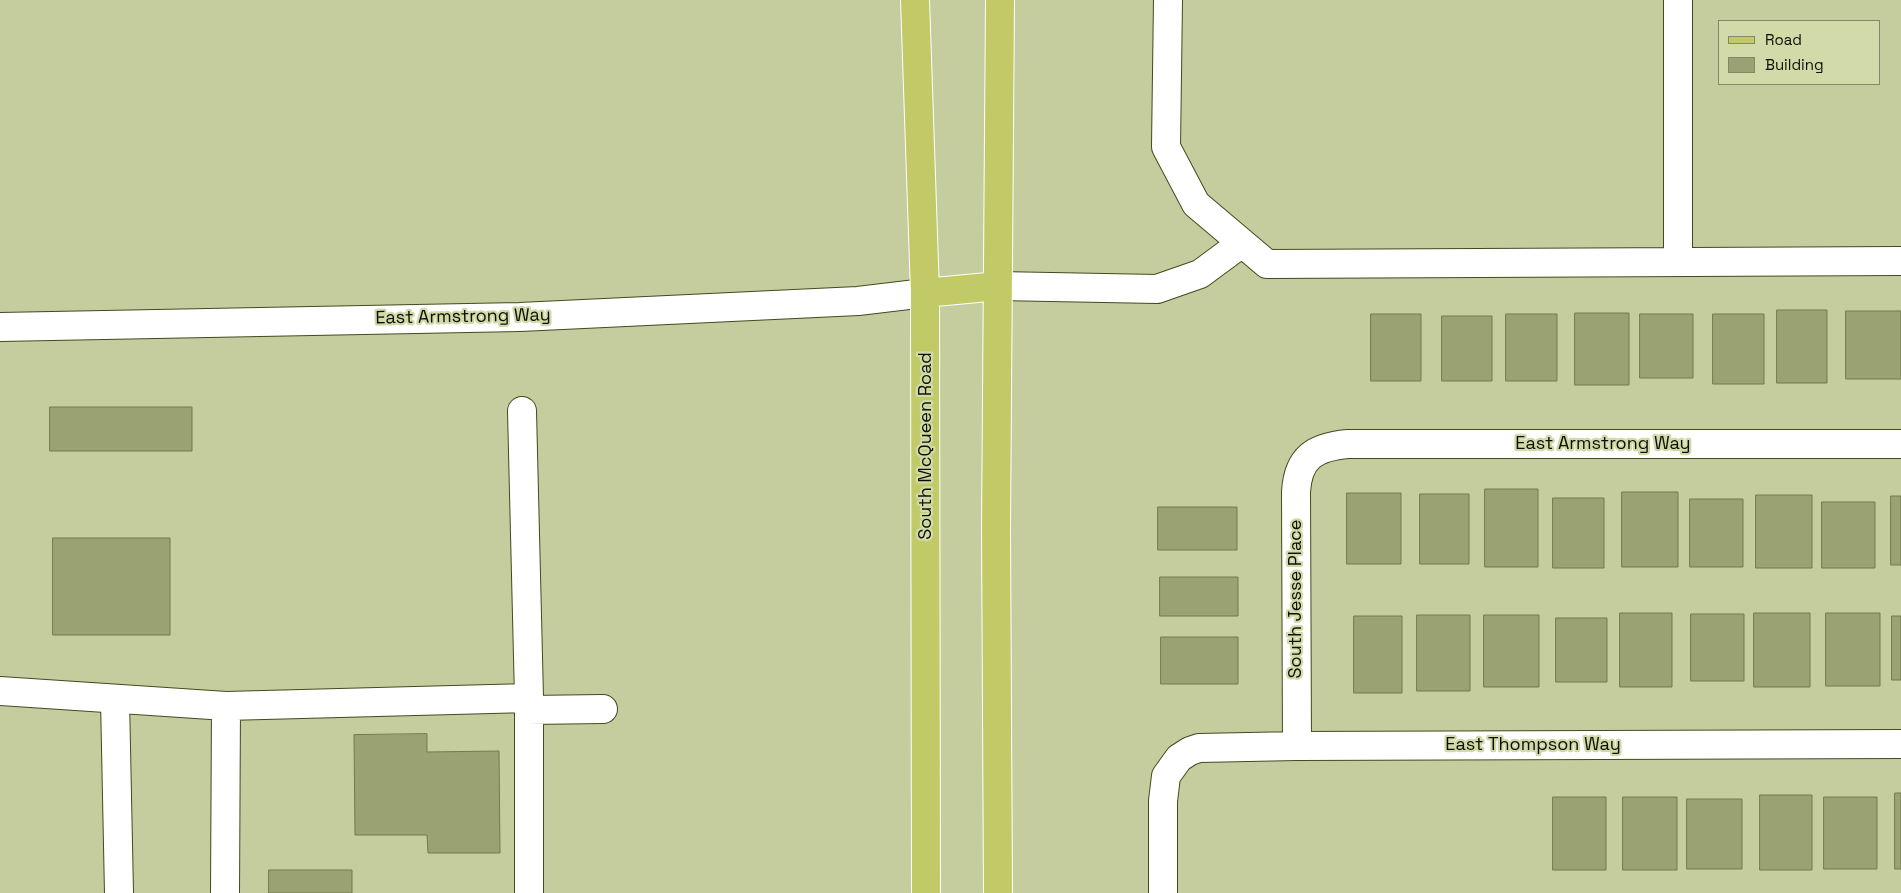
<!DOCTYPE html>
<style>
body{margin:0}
#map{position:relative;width:1901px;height:893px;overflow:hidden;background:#c5cd9e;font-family:"Space Grotesk",sans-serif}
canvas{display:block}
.legend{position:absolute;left:1718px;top:20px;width:162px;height:65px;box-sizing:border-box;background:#d2daaa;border:1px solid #838966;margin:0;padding:6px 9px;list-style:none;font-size:15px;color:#0c0f01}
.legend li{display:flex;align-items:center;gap:10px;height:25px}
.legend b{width:25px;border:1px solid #838966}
</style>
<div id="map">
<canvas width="1901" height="893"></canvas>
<ul class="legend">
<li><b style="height:6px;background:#c1ca67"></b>Road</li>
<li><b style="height:14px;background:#9aa274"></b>Building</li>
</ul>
</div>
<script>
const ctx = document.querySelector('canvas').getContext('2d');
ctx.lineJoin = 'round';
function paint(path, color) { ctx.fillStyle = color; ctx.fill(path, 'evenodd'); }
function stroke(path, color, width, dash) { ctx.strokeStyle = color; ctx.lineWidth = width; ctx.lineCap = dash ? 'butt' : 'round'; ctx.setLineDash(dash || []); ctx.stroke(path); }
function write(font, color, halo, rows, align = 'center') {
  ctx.font = font + ' "Space Grotesk",sans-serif'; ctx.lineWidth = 4.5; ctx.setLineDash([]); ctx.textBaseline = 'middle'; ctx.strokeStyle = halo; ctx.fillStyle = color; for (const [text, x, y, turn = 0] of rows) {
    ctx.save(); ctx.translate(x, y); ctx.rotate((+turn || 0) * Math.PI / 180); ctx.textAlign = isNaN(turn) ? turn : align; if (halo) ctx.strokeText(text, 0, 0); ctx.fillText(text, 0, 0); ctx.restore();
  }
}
const building = new Path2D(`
 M1777 310H1827V383H1777Z
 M1846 311H1901V379H1846Z
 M1575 313H1629V385H1575Z
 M1371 314H1421V381H1371Z
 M1506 314H1557V381H1506Z
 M1640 314H1693V378H1640Z
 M1713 314H1764V384H1713Z
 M1442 316H1492V381H1442Z
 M50 407H192V451H50Z
 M1485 489H1538V567H1485Z
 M1622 492H1678V567H1622Z
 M1347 493H1401V564H1347Z
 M1420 494H1469V564H1420Z
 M1756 495H1812V568H1756Z
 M1891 496H1901V565H1891Z
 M1553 498H1604V568H1553Z
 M1690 499H1743V567H1690Z
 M1822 502H1875V568H1822Z
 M1158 507H1237V550H1158Z
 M53 538H170V635H53Z
 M1160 577H1238V616H1160Z
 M1620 613H1672V687H1620Z
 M1754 613H1810V687H1754Z
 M1826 613H1880V686H1826Z
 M1691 614H1744V681H1691Z
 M1417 615H1470V691H1417Z
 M1484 615H1539V687H1484Z
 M1354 616H1402V693H1354Z
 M1892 616H1901V680H1892Z
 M1556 618H1607V682H1556Z
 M1161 637H1238V684H1161Z
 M427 734V752L499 751 500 853H428L427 835H355L354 735Z
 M1895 793H1901V869H1895Z
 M1760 795H1812V870H1760Z
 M1553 797H1606V870H1553Z
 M1623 797H1677V870H1623Z
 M1824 797H1877V869H1824Z
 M1687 799H1742V869H1687Z
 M269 870H352V893H269Z`);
paint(building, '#9aa274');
stroke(building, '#727a4d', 1);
const minor = new Path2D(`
 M1168 0 1166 147 1196 204 1267 264 1901 261
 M1678 262V0
 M998 286 1157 289 1200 274 1242 243
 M0 327 520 317 858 301 925 293
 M522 411 529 698
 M0 691 226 706 529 698V893
 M115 699 119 893
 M529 710 603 709
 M1297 746 1296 492C1298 457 1315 447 1348 444H1901
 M225 893 226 706
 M1163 893V801L1166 776 1179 758 1190 751 1199 748 1297 746 1901 744`);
const major = new Path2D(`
 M915 0 925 293 926 893
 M925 293 998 286
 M998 893 996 529 1000 0`);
stroke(minor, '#444a1e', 30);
stroke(major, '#fff', 30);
stroke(minor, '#fff', 28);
stroke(major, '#c1ca67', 28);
write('18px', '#0c0f01', '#d2daaa', [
 ["East Armstrong Way",463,317,-1],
 ["East Armstrong Way",1603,444],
 ["South McQueen Road",926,446,-90],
 ["South Jesse Place",1296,599,-90],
 ["East Thompson Way",1533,745]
]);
</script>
